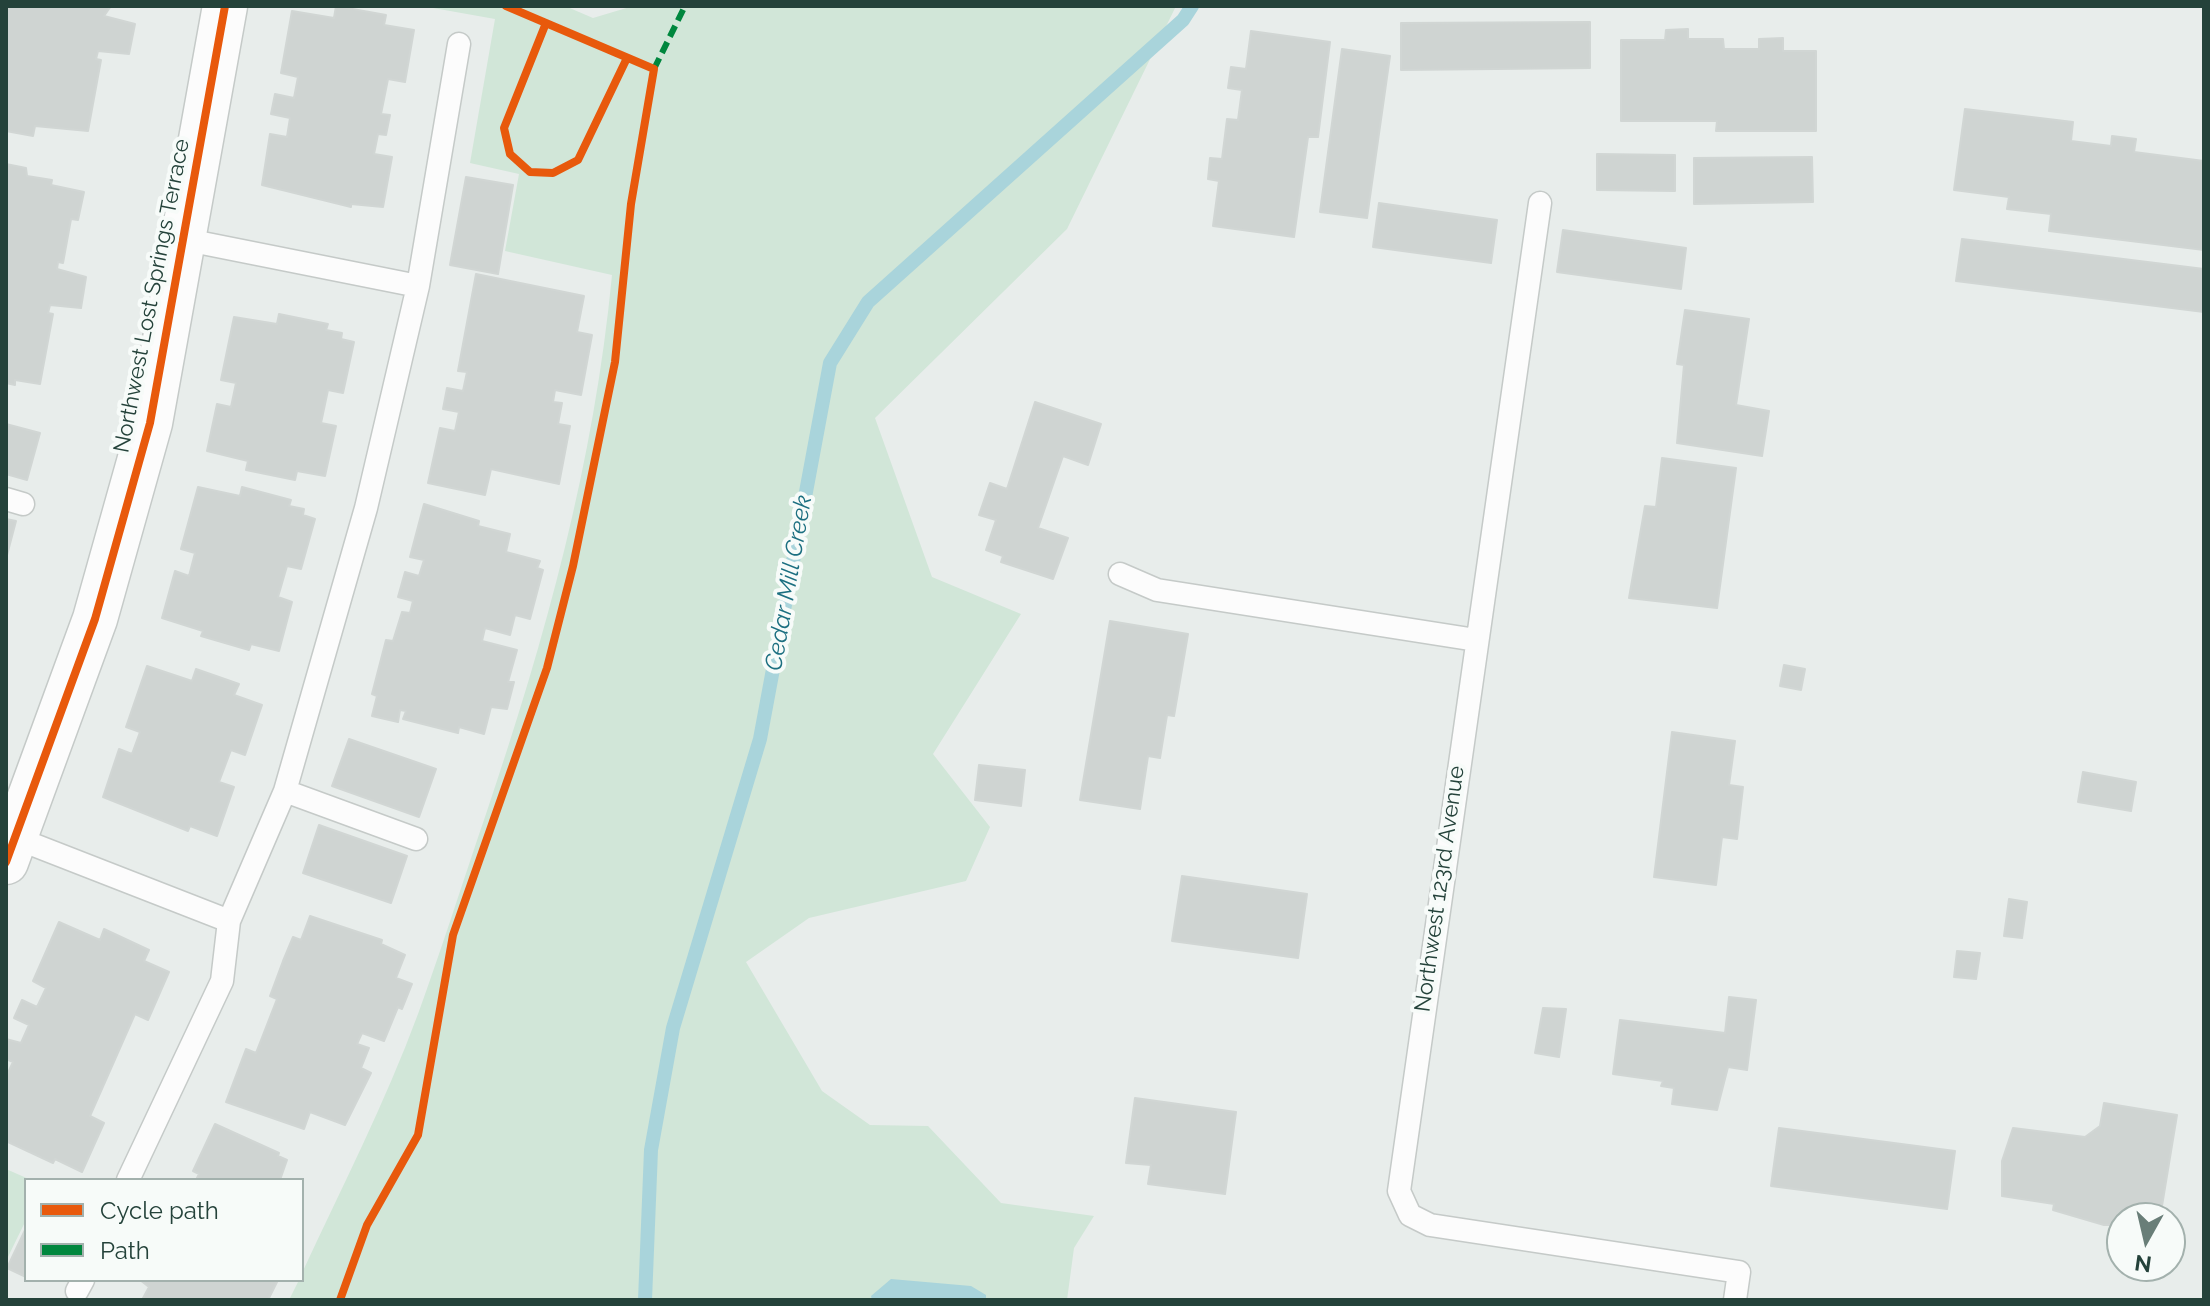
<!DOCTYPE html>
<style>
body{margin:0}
#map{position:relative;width:2210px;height:1306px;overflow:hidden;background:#e8edeb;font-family:Raleway,sans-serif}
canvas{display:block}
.frame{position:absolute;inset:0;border:8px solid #24423a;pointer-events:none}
.legend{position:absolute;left:24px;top:1178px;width:280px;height:104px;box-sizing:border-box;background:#f7fbf9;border:2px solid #a3b1ad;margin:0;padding:10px 14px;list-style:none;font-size:24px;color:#24423a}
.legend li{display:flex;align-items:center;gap:16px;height:40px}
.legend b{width:40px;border:2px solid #a3b1ad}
.north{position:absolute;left:2106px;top:1202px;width:80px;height:80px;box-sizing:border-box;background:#f7fbf9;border:2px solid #a3b1ad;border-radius:50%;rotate:188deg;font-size:22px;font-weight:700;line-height:32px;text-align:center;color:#24423a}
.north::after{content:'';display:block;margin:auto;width:28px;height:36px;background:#697e78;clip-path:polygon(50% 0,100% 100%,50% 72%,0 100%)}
</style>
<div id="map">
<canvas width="2210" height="1306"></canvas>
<div class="frame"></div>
<ul class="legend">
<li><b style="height:10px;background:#e8590c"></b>Cycle path</li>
<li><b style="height:10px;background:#00873e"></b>Path</li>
</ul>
<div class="north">N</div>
</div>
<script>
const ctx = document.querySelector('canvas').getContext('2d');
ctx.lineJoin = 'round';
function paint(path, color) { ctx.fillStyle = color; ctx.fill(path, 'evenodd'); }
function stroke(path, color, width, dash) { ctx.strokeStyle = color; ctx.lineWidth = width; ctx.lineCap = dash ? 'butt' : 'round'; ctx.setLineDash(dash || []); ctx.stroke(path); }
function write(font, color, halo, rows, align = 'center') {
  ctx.font = font + ' Raleway,sans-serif'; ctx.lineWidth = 8; ctx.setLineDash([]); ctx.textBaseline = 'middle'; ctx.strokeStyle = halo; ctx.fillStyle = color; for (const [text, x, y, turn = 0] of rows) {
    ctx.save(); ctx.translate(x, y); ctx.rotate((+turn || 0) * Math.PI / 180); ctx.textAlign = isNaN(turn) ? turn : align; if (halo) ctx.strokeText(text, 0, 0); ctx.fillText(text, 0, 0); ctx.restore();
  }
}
paint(new Path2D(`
 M422 6H565L593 18 633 6H1176L1067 229 875 418 932 577 1021 614 933 754 990 827 966 881 809 918 746 962 822 1091 870 1125 928 1126 1001 1203 1094 1216 1074 1248 1067 1300H289L299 1280H302V1273C342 1187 385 1103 418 1014 442 948 463 881 486 814 546 636 594 463 612 275L505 251 519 174 470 163 495 19Z
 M6 1169 31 1180H26V1220L6 1261Z`), '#d1e6d8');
paint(new Path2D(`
 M891 1279 971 1286 986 1295V1300H872L871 1296Z`), '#a9d4db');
stroke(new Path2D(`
 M645 1300 651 1150 673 1028 760 739 830 363 868 302 1183 20 1192 6`), '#a9d4db', 14);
const building = new Path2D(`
 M6 6H111L104 16 135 24 129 54 98 51 96 59 101 60 88 131 35 126 33 136 6 131Z
 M336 6 386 15 384 25 414 30 405 82 388 79 381 114 390 115 386 135 378 134 374 154 392 157 383 207 351 204V207L262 185 270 134 287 137 290 118 271 114 275 94 294 98 298 77 281 73 292 11 334 18Z
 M1590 22V68L1401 70V23Z
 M1688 29V39H1723L1724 49H1759V39L1783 38V51H1816V131H1716L1717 121H1621V40H1665L1666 30Z
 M1251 31 1330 42 1318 137H1308L1294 237 1213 226 1219 181 1208 179 1210 158 1222 159 1227 119 1238 120 1242 90 1228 88 1231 67 1246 69Z
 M1342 49 1390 56 1367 218 1320 212Z
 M1965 109 2073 122 2071 141 2111 146 2112 136 2136 139 2134 152 2204 161V250L2049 231 2051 214 2007 209 2009 197 1954 190Z
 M1597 154 1675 155V191L1597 190Z
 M1812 157 1813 202 1694 204V158Z
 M6 164 26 168 27 176 52 180 51 185 84 192 78 220 71 219 63 263 58 262 57 269 86 277 81 308 50 305 48 313 53 314 40 384 15 380V385L6 383Z
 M466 177 513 185 498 274 450 265Z
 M1379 203 1497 220 1491 263 1373 247Z
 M1563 230 1686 248 1681 289 1557 272Z
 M1962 239 2204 269V312L1956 281Z
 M476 274 584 296 577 332 592 335 581 395 555 390 553 402 562 403 558 424 570 426 559 484 491 469 485 495 428 483 440 428 455 431 459 412 443 409 447 388 463 391 467 372 458 371Z
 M1685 310 1749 319 1736 405 1769 411 1762 456 1677 443 1684 365 1677 364Z
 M279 314 328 324 326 330 342 333 341 339 354 342 343 393 328 390 321 423 336 426 325 476 297 471 295 480 246 470 248 461 207 451 217 404 231 407 236 383 221 380 234 317 277 324Z
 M1035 402 1101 424 1088 465 1063 456 1038 528 1068 538 1053 579 1001 562 1003 556 986 550 996 520 979 515 990 483 1007 489Z
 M6 424 40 433 27 480 6 474Z
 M1662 458 1736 468 1717 608 1629 598 1645 506 1656 507Z
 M198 487 240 496 242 487 291 500 289 506 304 509 303 515 315 519 301 569 287 566 278 597 292 602 279 651 251 644 249 650 201 636 203 631 162 618 175 571 189 576 195 553 181 549Z
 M424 504 479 521 478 526 510 534 506 552 540 561 537 568 543 570 530 619 515 615 510 635 485 628 482 641 517 650 508 682H514L507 709 491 707 484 734 459 727 458 733 403 719 406 711 400 710 398 722 372 716 377 696 372 694 386 640 393 641 402 612 410 613 413 601 398 597 405 572 419 576 424 560 410 557Z
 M6 519 16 521 6 559Z
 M1110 621 1188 634 1174 716 1167 715 1160 758 1148 756 1140 809 1080 800Z
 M1784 665 1805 669 1801 690 1780 686Z
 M147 666 192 681 196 669 239 684 234 695 262 705 245 755 231 750 219 782 234 787 217 836 190 826 188 831 103 797 119 749 132 754 140 732 126 727Z
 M1672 732 1735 741 1729 785 1743 787 1737 839 1722 837 1716 885 1654 877Z
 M349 739 436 769 419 817 332 786Z
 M979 765 1025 770 1021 806 975 800Z
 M2083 772 2136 782 2131 811 2078 802Z
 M319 825 407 856 391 903 303 873Z
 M1182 876 1307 894 1298 958 1172 941Z
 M2009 899 2027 902 2022 938 2004 936Z
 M310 916 382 940 381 944 405 955 396 978 412 984 402 1009 398 1007 384 1041 362 1033 357 1044 369 1048 361 1068 371 1073 345 1125 310 1112 304 1129 226 1102 246 1049 256 1053 277 999 270 996 283 961 293 937 301 940Z
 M59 922 100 940 104 929 149 950 144 961 169 972 148 1020 135 1014 90 1116 104 1123 82 1172 55 1159 53 1163 8 1142 6 1138V1077L13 1062 6 1059V1039L21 1043 29 1025 14 1018 22 1000 37 1007 46 988 33 981Z
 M1957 951 1980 953 1976 979 1954 977Z
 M1729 997 1756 1000 1747 1070 1728 1067 1717 1110 1672 1104 1674 1088 1661 1086 1663 1081 1613 1074 1620 1020 1725 1033Z
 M1543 1008 1566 1009 1559 1057 1535 1053Z
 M1135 1098 1236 1112 1225 1194 1148 1184 1151 1165 1126 1163Z
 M2104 1103 2177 1115 2160 1218H2122V1225H2104L2053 1210 2054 1204 2002 1196V1161L2013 1128 2085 1137 2100 1126Z
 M215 1124 279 1153 278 1156 287 1160 280 1180H196L199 1174 193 1171Z
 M1779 1128 1955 1151 1947 1209 1771 1186Z
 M26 1228V1277L7 1268Z
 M140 1280H278L268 1300H142L149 1287Z`);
paint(building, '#cfd4d2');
stroke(building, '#d1d6d4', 2);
const lane = new Path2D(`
 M1540 203 1399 1191 1410 1215 1430 1225 1739 1272 1735 1300
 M182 239 418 286
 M6 499 23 504
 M1120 574 1157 590 1476 640
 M285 791 416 839
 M16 838 229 921
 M128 1180 222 981 229 921 285 791 366 508 418 286 459 44
 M77 1291 83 1280`);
const street = new Path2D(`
 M6 862 95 619 150 423 225 6`);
stroke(lane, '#c5cac8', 25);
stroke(street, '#c5cac8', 47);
stroke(lane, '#fcfcfc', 22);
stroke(street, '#fcfcfc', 44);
stroke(new Path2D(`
 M654 69 685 6`), '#00873e', 6, [12, 6]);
stroke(new Path2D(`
 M546 23 504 128 510 154 530 172 553 173 578 160 627 58
 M6 862 95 619 150 423 225 6
 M340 1300 367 1225 418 1135 453 935 547 668 573 566 615 362 631 204 654 69 506 6`), '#e8590c', 8);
write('22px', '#24423a', '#f7fbf9', [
 ["Northwest Lost Springs Terrace",152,296,-79],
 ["Northwest 123rd Avenue",1440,889,-82]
]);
write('italic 24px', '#1c6f80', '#f7fbf9', [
 ["Cedar Mill Creek",789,583,-80]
]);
</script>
